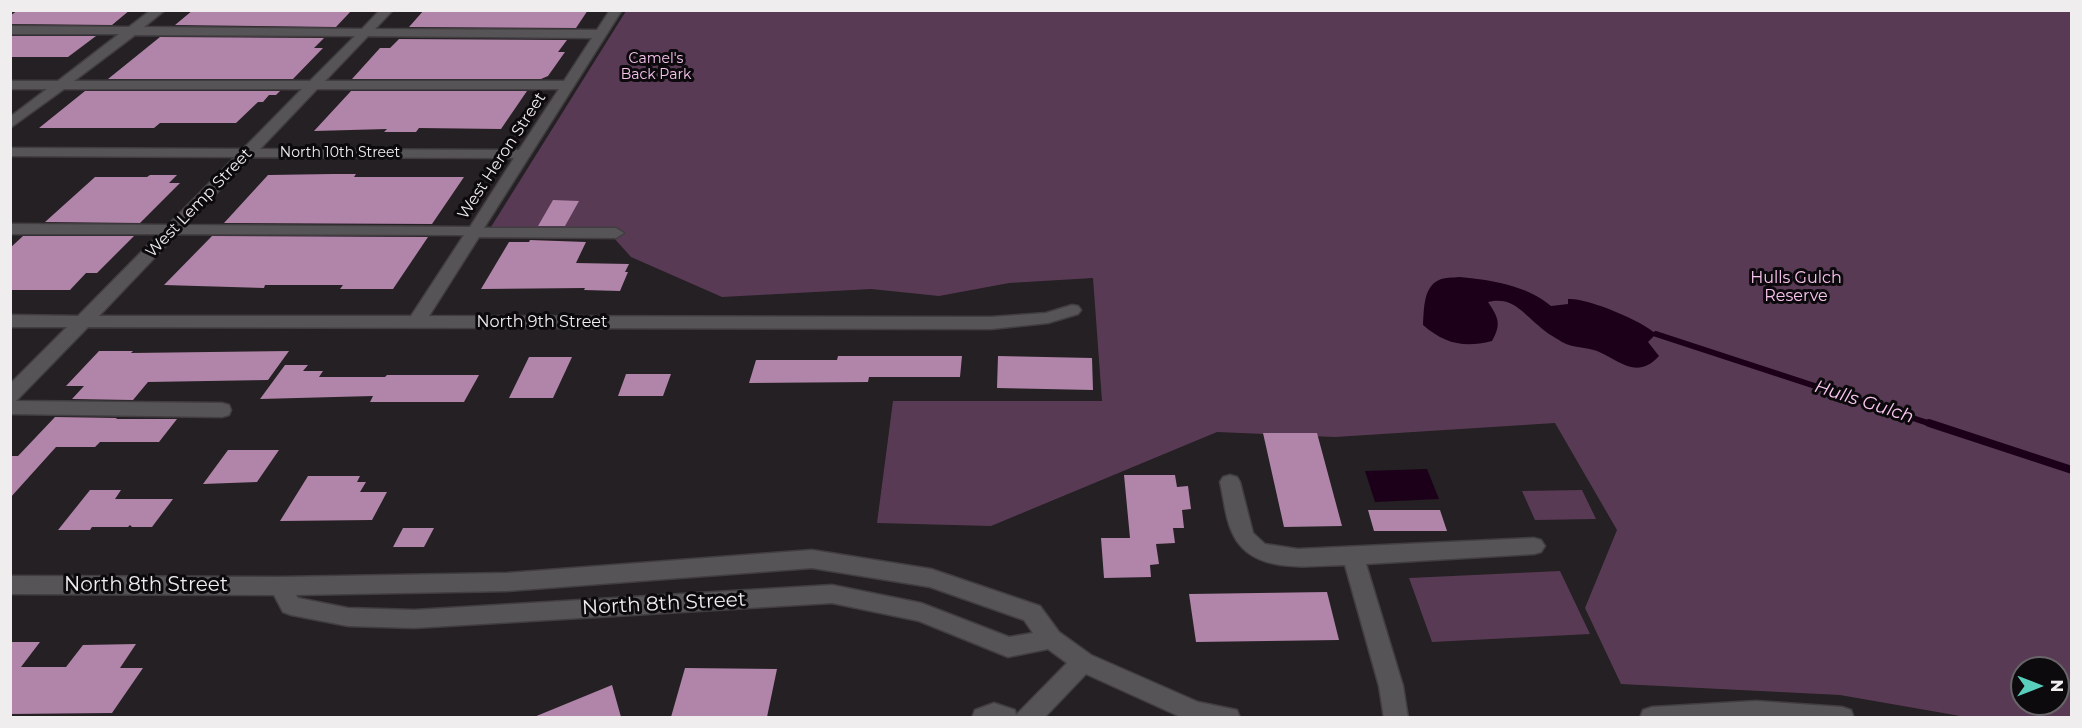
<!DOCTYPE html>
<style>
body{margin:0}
#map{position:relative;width:2082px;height:728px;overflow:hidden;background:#242023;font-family:Montserrat,sans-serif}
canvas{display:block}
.frame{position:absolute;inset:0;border:12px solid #f0edef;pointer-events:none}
.north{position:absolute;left:2010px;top:656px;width:60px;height:60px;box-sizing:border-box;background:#0c0a0c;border:2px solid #676567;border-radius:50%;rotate:90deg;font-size:16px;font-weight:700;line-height:24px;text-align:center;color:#f0edef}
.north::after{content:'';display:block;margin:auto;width:21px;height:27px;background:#5acebd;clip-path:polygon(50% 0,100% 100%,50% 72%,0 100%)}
</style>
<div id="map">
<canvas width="2082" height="728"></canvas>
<div class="frame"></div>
<div class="north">N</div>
</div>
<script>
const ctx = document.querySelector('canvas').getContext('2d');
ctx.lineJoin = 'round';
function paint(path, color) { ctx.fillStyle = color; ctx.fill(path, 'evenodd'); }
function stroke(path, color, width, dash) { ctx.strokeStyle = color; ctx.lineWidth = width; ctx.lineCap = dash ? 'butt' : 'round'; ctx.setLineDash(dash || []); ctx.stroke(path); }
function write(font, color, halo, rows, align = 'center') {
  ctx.font = font + ' Montserrat,sans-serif'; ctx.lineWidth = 6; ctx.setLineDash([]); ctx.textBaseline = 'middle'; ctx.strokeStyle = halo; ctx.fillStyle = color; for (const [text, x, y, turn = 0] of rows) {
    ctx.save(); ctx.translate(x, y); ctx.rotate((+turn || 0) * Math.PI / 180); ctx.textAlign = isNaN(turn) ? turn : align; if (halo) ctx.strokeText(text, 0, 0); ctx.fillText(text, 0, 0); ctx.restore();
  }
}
paint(new Path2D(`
 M626 11H2071V717H1966L1840 695 1621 684 1585 608 1617 530 1555 423 1335 437 1217 432 991 526 877 523 893 401H1102L1093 278 1009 283 939 296 871 289 722 297 631 257 604 227H491ZM2022 668H2058V704H2022Z
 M1582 490 1596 519 1535 520 1522 491Z
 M1560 571 1590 634 1432 642 1409 578Z`), '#593a54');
paint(new Path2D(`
 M1459 277C1491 280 1526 285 1551 306L1568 304V299C1586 297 1643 321 1656 334L1648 342 1659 356C1637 380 1620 361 1597 351 1586 347 1573 348 1562 342 1554 337 1545 332 1539 326 1522 312 1512 296 1488 302 1498 317 1502 324 1492 341 1464 348 1445 344 1423 325 1424 310 1423 287 1439 280 1445 277 1453 278 1459 277Z
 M1427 469 1439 499 1375 502 1365 471Z`), '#1c0019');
stroke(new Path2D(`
 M1656 334 1934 425`), '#1c0019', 6);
stroke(new Path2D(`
 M1929 423 2072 470`), '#1c0019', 8);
paint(new Path2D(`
 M18 10H130L112 25 10 24V16Z
 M193 10H352L336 27 175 25Z
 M424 10H588L576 28 409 27Z
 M10 36H96L68 57H10Z
 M160 37 324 38 314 48H323L293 79H108Z
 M399 39 567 40 558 52H565L548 76 541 79H352L380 48H390Z
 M85 91H280L276 95H269L263 102H258L236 123H160L154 128H39Z
 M351 91H527L501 129 419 128 416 132H384L387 129 314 131Z
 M332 174H356L354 177H464L432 224 224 223 268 175Z
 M150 175H177L169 183H180L140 223 45 222 95 177H147Z
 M553 200 579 201 565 226H538Z
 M23 236H134L97 273H86L70 290H10V248Z
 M212 236 428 237 393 289H340L343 285H265L264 288 164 285Z
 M530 240 586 242 576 263 629 264 625 272H628L620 291 584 290 585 288 481 289 509 242H529Z
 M99 351H133L131 353 289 351 268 380 148 382 133 400 72 399 84 386H66Z
 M838 356H962L960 377H869L868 382 749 383 756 360H837Z
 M998 356 1092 358 1093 390 997 388Z
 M529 357H572L553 398H509Z
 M285 365H308L303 371H323L319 377H385L387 375H479L464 402H370L373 396 260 399Z
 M626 374H671L663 396H618Z
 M55 417 117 418 116 419H177L159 442H100L95 447H56L10 498V456H18Z
 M1263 433H1317L1342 526 1284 527Z
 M228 450H279L257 482 203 484Z
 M1124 475H1175L1177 487 1188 486 1191 509 1182 510 1184 528H1173L1175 543 1156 544 1159 564 1150 565 1151 577 1104 578 1101 538H1130Z
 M308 476H360L357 482H366L360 492H387L372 520 280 521Z
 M90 490H121L115 499H173L152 527H132L130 525 128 527H92L90 530H58Z
 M1368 510H1440L1447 531H1374Z
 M403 528H434L424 547H393Z
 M1327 592 1339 640 1196 642 1189 594Z
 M10 642H40L21 667H66L83 645 136 644 120 668H143L112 713 10 714Z
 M685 668 777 669 767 717H671Z
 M612 685 621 717H534Z`), '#b184a9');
const minor = new Path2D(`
 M151 10H165L144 27 362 29 380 10H393L375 29 597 30 610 10H622L484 228H616L624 233 616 238 479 237 429 316 991 317 1046 313 1072 305 1078 306 1081 310 1078 314 1048 323 991 329 88 327 16 401 222 403 229 405 231 410 229 415 222 417 10 414V384L67 327H10V315L78 316 159 234H10V224L168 225 235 157 10 156V148L243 149 302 89H64L10 128V117L47 89H10V81H58L119 34H10V26L129 27ZM135 35 355 36 310 81H74ZM368 36 592 38 564 81H325ZM317 89H559L519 150 260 149ZM251 157 514 158 470 227 186 225ZM177 234 457 235H464L411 316H99Z
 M1230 475 1237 477 1240 482 1253 533 1265 544 1298 549 1534 538 1541 540 1545 546 1541 552 1534 554 1366 564 1403 686 1408 718H1384L1379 686 1345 565C1307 566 1250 575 1232 532 1225 517 1224 499 1220 482L1223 477Z
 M812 550 931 569 1040 606 1059 632 1091 655 1198 702 1237 710 1240 718H1183L1086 674 1044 718H972L975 710 994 703 1015 710 1016 715 1067 663 1048 649 1008 657 919 621 832 603 414 628 348 626 291 615 283 612 274 595 10 594V576L281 577 507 573ZM812 568 930 587 1024 620 1033 633 1009 637 921 603 832 585 414 610 348 608 298 598 296 595 507 591Z
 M1756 701 1842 707 1851 710 1854 718H1640L1643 710 1652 707Z`);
stroke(minor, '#413d40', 3);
paint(minor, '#565456');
write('14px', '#fac4f0', '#0c0a0c', [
 ["Camel's",656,59],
 ["Back Park",656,75]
]);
write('14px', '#f0edef', '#0c0a0c', [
 ["North 10th Street",340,153]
]);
write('16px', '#f0edef', '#0c0a0c', [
 ["West Heron Street",502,156,-57],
 ["West Lemp Street",199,203,-46],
 ["North 9th Street",542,322]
]);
write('16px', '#fac4f0', '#0c0a0c', [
 ["Hulls Gulch",1796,278],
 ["Reserve",1796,296]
]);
write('italic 18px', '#fdc7f3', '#0c0a0c', [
 ["Hulls Gulch",1864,402,18]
]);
write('20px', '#f0edef', '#0c0a0c', [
 ["North 8th Street",146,585],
 ["North 8th Street",664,604,-3]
]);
</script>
